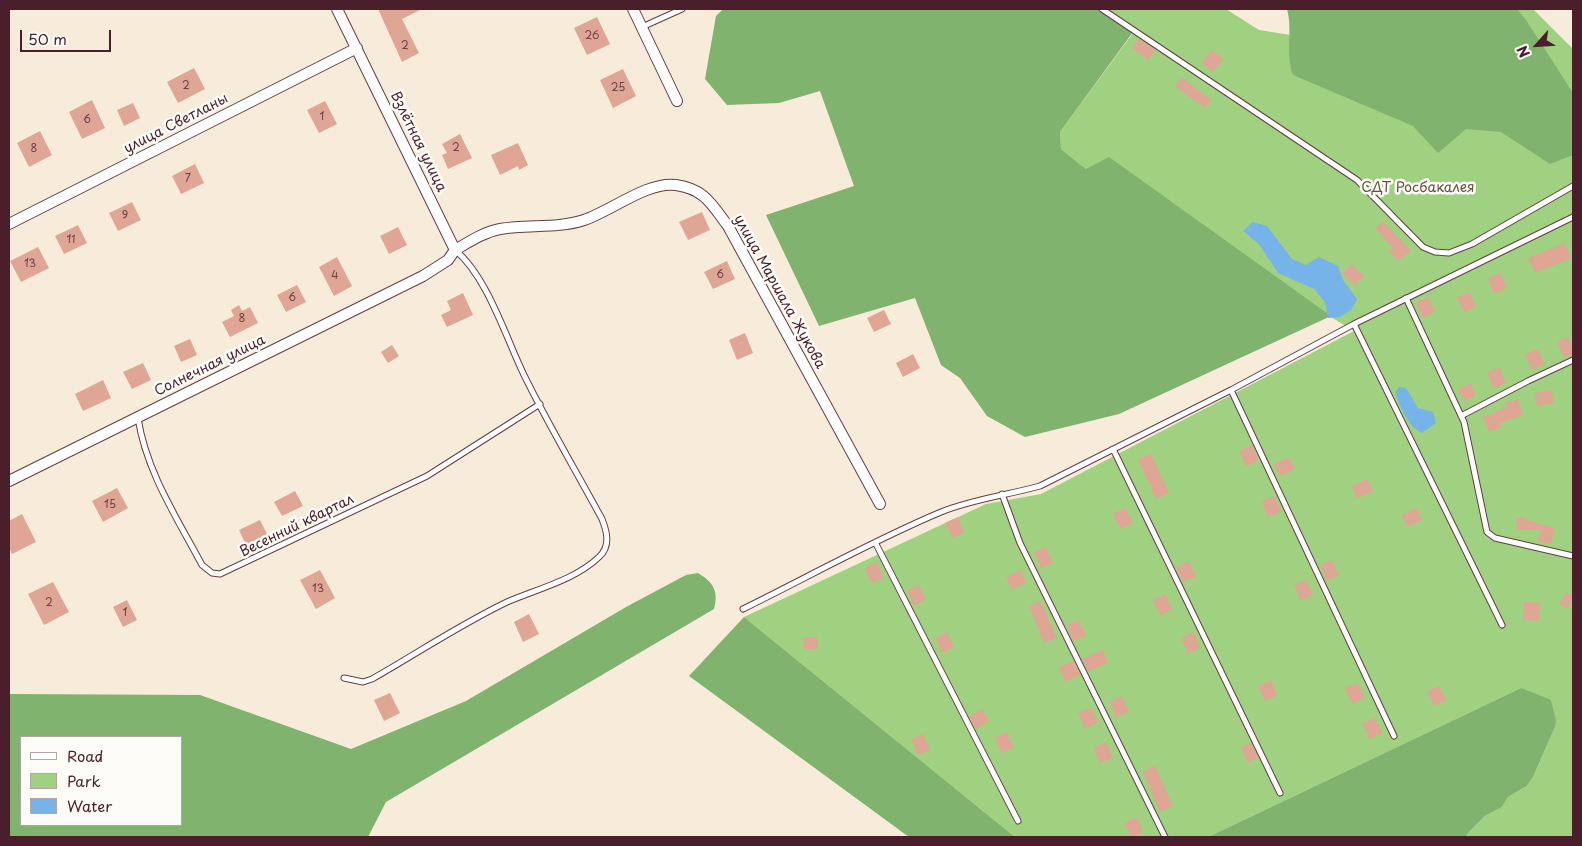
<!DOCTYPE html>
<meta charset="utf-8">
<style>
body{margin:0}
#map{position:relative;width:1582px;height:846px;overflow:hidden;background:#f6ecd9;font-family:"Playpen Sans",sans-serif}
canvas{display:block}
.frame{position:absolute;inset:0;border:10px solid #4a1f2b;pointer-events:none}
.legend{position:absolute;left:20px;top:736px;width:162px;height:90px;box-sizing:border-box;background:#fdfcf7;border:1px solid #b5a4a5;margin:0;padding:6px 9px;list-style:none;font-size:15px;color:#4a1f2b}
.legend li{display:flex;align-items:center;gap:10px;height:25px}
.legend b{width:25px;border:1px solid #b5a4a5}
.north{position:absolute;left:1512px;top:20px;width:50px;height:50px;-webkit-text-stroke:4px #fdfcf7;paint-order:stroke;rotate:244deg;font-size:14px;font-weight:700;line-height:20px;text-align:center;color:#4a1f2b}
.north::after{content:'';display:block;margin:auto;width:18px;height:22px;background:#4a1f2b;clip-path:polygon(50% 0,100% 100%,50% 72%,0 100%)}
.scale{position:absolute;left:20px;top:30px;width:91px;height:22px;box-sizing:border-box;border:2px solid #4a1f2b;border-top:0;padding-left:6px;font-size:15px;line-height:18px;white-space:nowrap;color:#4a1f2b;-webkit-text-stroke:4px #fdfcf7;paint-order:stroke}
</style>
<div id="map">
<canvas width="1582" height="846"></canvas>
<div class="frame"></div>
<ul class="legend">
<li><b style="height:6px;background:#fff"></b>Road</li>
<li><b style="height:14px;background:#a0d180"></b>Park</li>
<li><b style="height:14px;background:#75b3e8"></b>Water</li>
</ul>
<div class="north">N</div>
<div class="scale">50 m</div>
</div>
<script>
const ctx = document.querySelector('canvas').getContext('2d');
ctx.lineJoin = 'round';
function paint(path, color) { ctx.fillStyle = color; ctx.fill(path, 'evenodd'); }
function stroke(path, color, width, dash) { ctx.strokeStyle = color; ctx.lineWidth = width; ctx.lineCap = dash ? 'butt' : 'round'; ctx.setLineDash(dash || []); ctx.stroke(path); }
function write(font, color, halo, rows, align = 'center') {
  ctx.font = font + ' "Playpen Sans",sans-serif'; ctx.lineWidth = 5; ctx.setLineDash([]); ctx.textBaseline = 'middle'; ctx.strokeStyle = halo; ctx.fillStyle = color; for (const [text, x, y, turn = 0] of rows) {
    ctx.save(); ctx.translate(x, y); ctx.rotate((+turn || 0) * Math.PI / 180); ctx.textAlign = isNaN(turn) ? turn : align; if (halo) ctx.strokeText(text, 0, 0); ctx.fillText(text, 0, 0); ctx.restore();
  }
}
paint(new Path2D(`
 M1098 9H1226L1259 30 1322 40 1488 9H1533L1573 49V837H1466L1469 832 1485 816 1502 807 1508 797 1527 786 1533 777 1555 727 1521 688 1208 837H1015L744 617 986 504 1041 494 1354 331 1086 169 1061 149 1060 132 1133 33Z`), '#a0d180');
paint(new Path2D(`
 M723 9H1098L1133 32 1060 132 1061 149 1086 169 1109 157 1331 316 1119 414 1025 437 987 416 960 378 941 365 915 298 819 326 766 215 854 186 820 91 779 103 727 105 705 79 716 16Z
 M1287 9H1517L1526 20 1573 93V155L1550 164 1501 132 1466 129 1438 153 1413 126 1293 75C1285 53 1293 31 1287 9Z
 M698 573C713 582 719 591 714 609L386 802 368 837H9V694L200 695 351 749 466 701 626 607 686 575ZM21 737H181V825H21Z
 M744 617 1015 837H909L689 676Z
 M1521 688 1551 700 1556 721 1555 727 1533 777 1527 786 1508 797 1502 807 1485 816 1469 832 1466 837H1208Z`), '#80b36e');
paint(new Path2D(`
 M1253 222 1267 226 1292 259 1306 265 1319 257 1338 266 1343 280 1357 299 1351 310 1340 317 1328 318 1325 302 1314 289 1278 273 1259 244 1243 231Z
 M1399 387 1406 388 1418 408 1433 412 1436 423 1422 433C1407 426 1401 407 1395 393Z`), '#75b3e8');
paint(new Path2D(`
 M378 9H422L402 19 419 53 402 62Z
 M597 17 610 44 587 55 574 28Z
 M1139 39 1156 50 1148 60 1132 48Z
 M1212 50 1223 59 1213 72 1202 63Z
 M194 68 205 89 178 103 167 82Z
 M623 69 636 96 613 108 600 80Z
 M1182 78 1211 100 1205 108 1175 86Z
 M92 100 105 128 82 139 69 112Z
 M325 101 337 124 319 133 307 110Z
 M133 103 140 118 124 126 117 110Z
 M40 131 52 155 29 167 17 143Z
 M460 134 472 158 448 169 442 155 447 153 442 144Z
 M518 143 528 165 519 170 518 166 500 175 491 155Z
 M195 164 204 183 181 194 172 176Z
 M132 202 141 220 118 231 109 213Z
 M702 212 710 230 688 240 679 222Z
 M1383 221 1411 251 1398 261 1389 251 1393 248 1375 228Z
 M78 225 87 243 64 254 55 236Z
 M398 227 407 245 389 254 380 236Z
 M1565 243 1571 258 1535 273 1528 258Z
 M38 247 49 268 21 282 10 261Z
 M337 257 352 286 334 296 319 267Z
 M727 261 735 279 713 289 704 272Z
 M1352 264 1364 276 1354 285 1342 273Z
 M1500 273 1507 288 1494 294 1488 278Z
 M297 285 306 302 286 312 277 295Z
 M1470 292 1476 307 1464 312 1457 297Z
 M463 293 473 315 447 327 441 315 451 310 447 301Z
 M1428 297 1435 312 1422 318 1416 302Z
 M239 305 242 311 250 307 258 323 230 337 222 322 234 316 231 310Z
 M884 310 891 324 874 332 867 318Z
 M745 333 753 353 737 360 729 340Z
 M1569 337 1573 354 1564 358 1557 342Z
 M190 339 197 355 181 362 174 346Z
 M392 345 399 356 388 363 381 352Z
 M1538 349 1544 364 1532 370 1525 354Z
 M913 354 920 368 903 377 896 363Z
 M143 363 151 380 132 389 123 372Z
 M1499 367 1506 383 1494 388 1487 373Z
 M103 380 111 398 83 411 75 394Z
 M1471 383 1476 396 1464 401 1458 389Z
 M1551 390 1554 403 1537 406 1535 393Z
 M1518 399 1523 415 1500 423 1502 427 1489 432 1483 417 1507 407 1505 403Z
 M1252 445 1259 461 1246 466 1239 451Z
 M1151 454 1169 493 1156 499 1138 459Z
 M1289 457 1295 469 1280 476 1274 464Z
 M1367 479 1373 491 1357 498 1352 486Z
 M117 488 128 508 103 522 92 501Z
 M295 491 303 506 282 516 274 502Z
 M1274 496 1281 511 1268 517 1262 501Z
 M1126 508 1133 523 1120 529 1113 513Z
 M1417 508 1422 520 1407 527 1402 515Z
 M22 514 36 542 12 554 9 547V521Z
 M958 517 964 533 952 538 945 523Z
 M1516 518H1526V520L1555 528 1551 544 1538 541 1541 529 1517 530Z
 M260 520 267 534 246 545 239 530Z
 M1046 547 1053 563 1041 568 1034 552Z
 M1332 560 1339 575 1327 581 1320 565Z
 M1189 561 1196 577 1183 582 1176 567Z
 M877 562 884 578 871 583 865 568Z
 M320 570 335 598 316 609 300 580Z
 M1021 570 1026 583 1011 589 1006 577Z
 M1306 580 1313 595 1301 600 1294 585Z
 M53 582 69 612 44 625 28 594Z
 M919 585 926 600 914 605 907 590Z
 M1566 592 1573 596 1568 609 1559 604Z
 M1166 594 1172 610 1160 615 1153 600Z
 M127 600 137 620 123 627 113 607Z
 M1041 601 1057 638 1044 643 1029 606Z
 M1524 602 1540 603 1539 621 1523 620Z
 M529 614 539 634 523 642 514 622Z
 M1079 620 1086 636 1073 641 1067 625Z
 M947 632 954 648 942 653 935 638Z
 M1194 632 1200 648 1188 653 1181 638Z
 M803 637H817L818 649H804Z
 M1103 650 1108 663 1088 671 1082 659Z
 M1071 662H1074L1080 675 1065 682 1059 667Z
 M1271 680 1277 696 1265 701 1258 686Z
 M1358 683 1365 698 1352 704 1345 688Z
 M1440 686 1446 701 1434 706 1427 691Z
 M390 693 400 713 384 721 374 700Z
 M1122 696 1129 712 1116 717 1110 702Z
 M1091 708 1098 723 1085 728 1078 713Z
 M983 709 989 721 976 729 969 717Z
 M1375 718 1382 733 1369 739 1362 723Z
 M1007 732 1014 748 1001 753 995 738Z
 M923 734 930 750 918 755 911 739Z
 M1106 742 1113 758 1100 763 1094 748Z
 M1251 743 1258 758 1248 763 1241 747Z
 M1155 766 1173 806 1160 812 1143 771Z
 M1137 817 1143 833 1131 837 1124 823Z`), '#dfa696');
const service = new Path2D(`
 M1102 9 1357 180 1423 247 1435 252 1449 253 1472 244 1573 186
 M642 27 682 9
 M1406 298 1464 422 1487 532 1495 538 1573 556
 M1354 324 1502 625
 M1231 390 1394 736
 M1461 416 1528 381 1573 360
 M138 418C146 471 177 518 202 565L212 573 220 574 427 476 540 404
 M1113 449 1280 793
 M1002 494 1020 543 1165 837
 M876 544 1018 821
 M743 609C808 577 874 540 941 512 973 499 1008 495 1040 486L1231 390 1354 324 1573 217
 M344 678 363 682 372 679C416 654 461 624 507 602 537 589 575 580 599 557 611 546 607 532 602 519 576 471 548 424 524 375 506 338 487 276 455 250`);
const minor = new Path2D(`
 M633 9 677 101
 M9 224 357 48
 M455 250C469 242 484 232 500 229 528 224 557 229 584 220 611 211 648 181 676 185 705 189 712 205 728 226L880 504
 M9 481 423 276 448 260 455 250 337 9`);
stroke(service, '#643e45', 7);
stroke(minor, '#643e45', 12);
stroke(service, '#fff', 5);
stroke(minor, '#fff', 10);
write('11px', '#6f4146', null, [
 ["26",592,36],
 ["2",405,46],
 ["2",186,86],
 ["25",618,88],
 ["1",322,117],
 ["6",87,120],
 ["2",456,148],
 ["8",34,149],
 ["7",188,179],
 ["9",125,216],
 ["11",71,240],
 ["13",30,264],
 ["6",720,275],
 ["4",335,276],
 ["6",292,298],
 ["8",242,319],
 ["15",110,505],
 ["13",318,589],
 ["2",49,603],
 ["1",125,613]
]);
write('14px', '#4a1f2b', '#fdfcf7', [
 ["улица Светланы",176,124,-27],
 ["Взлётная улица",418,142,64],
 ["улица Маршала Жукова",779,292,61],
 ["Солнечная улица",210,366,-26],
 ["Весенний квартал",297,526,-26]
]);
write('14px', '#645444', '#fdfcf7', [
 ["СДТ Росбакалея",1418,188]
]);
</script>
